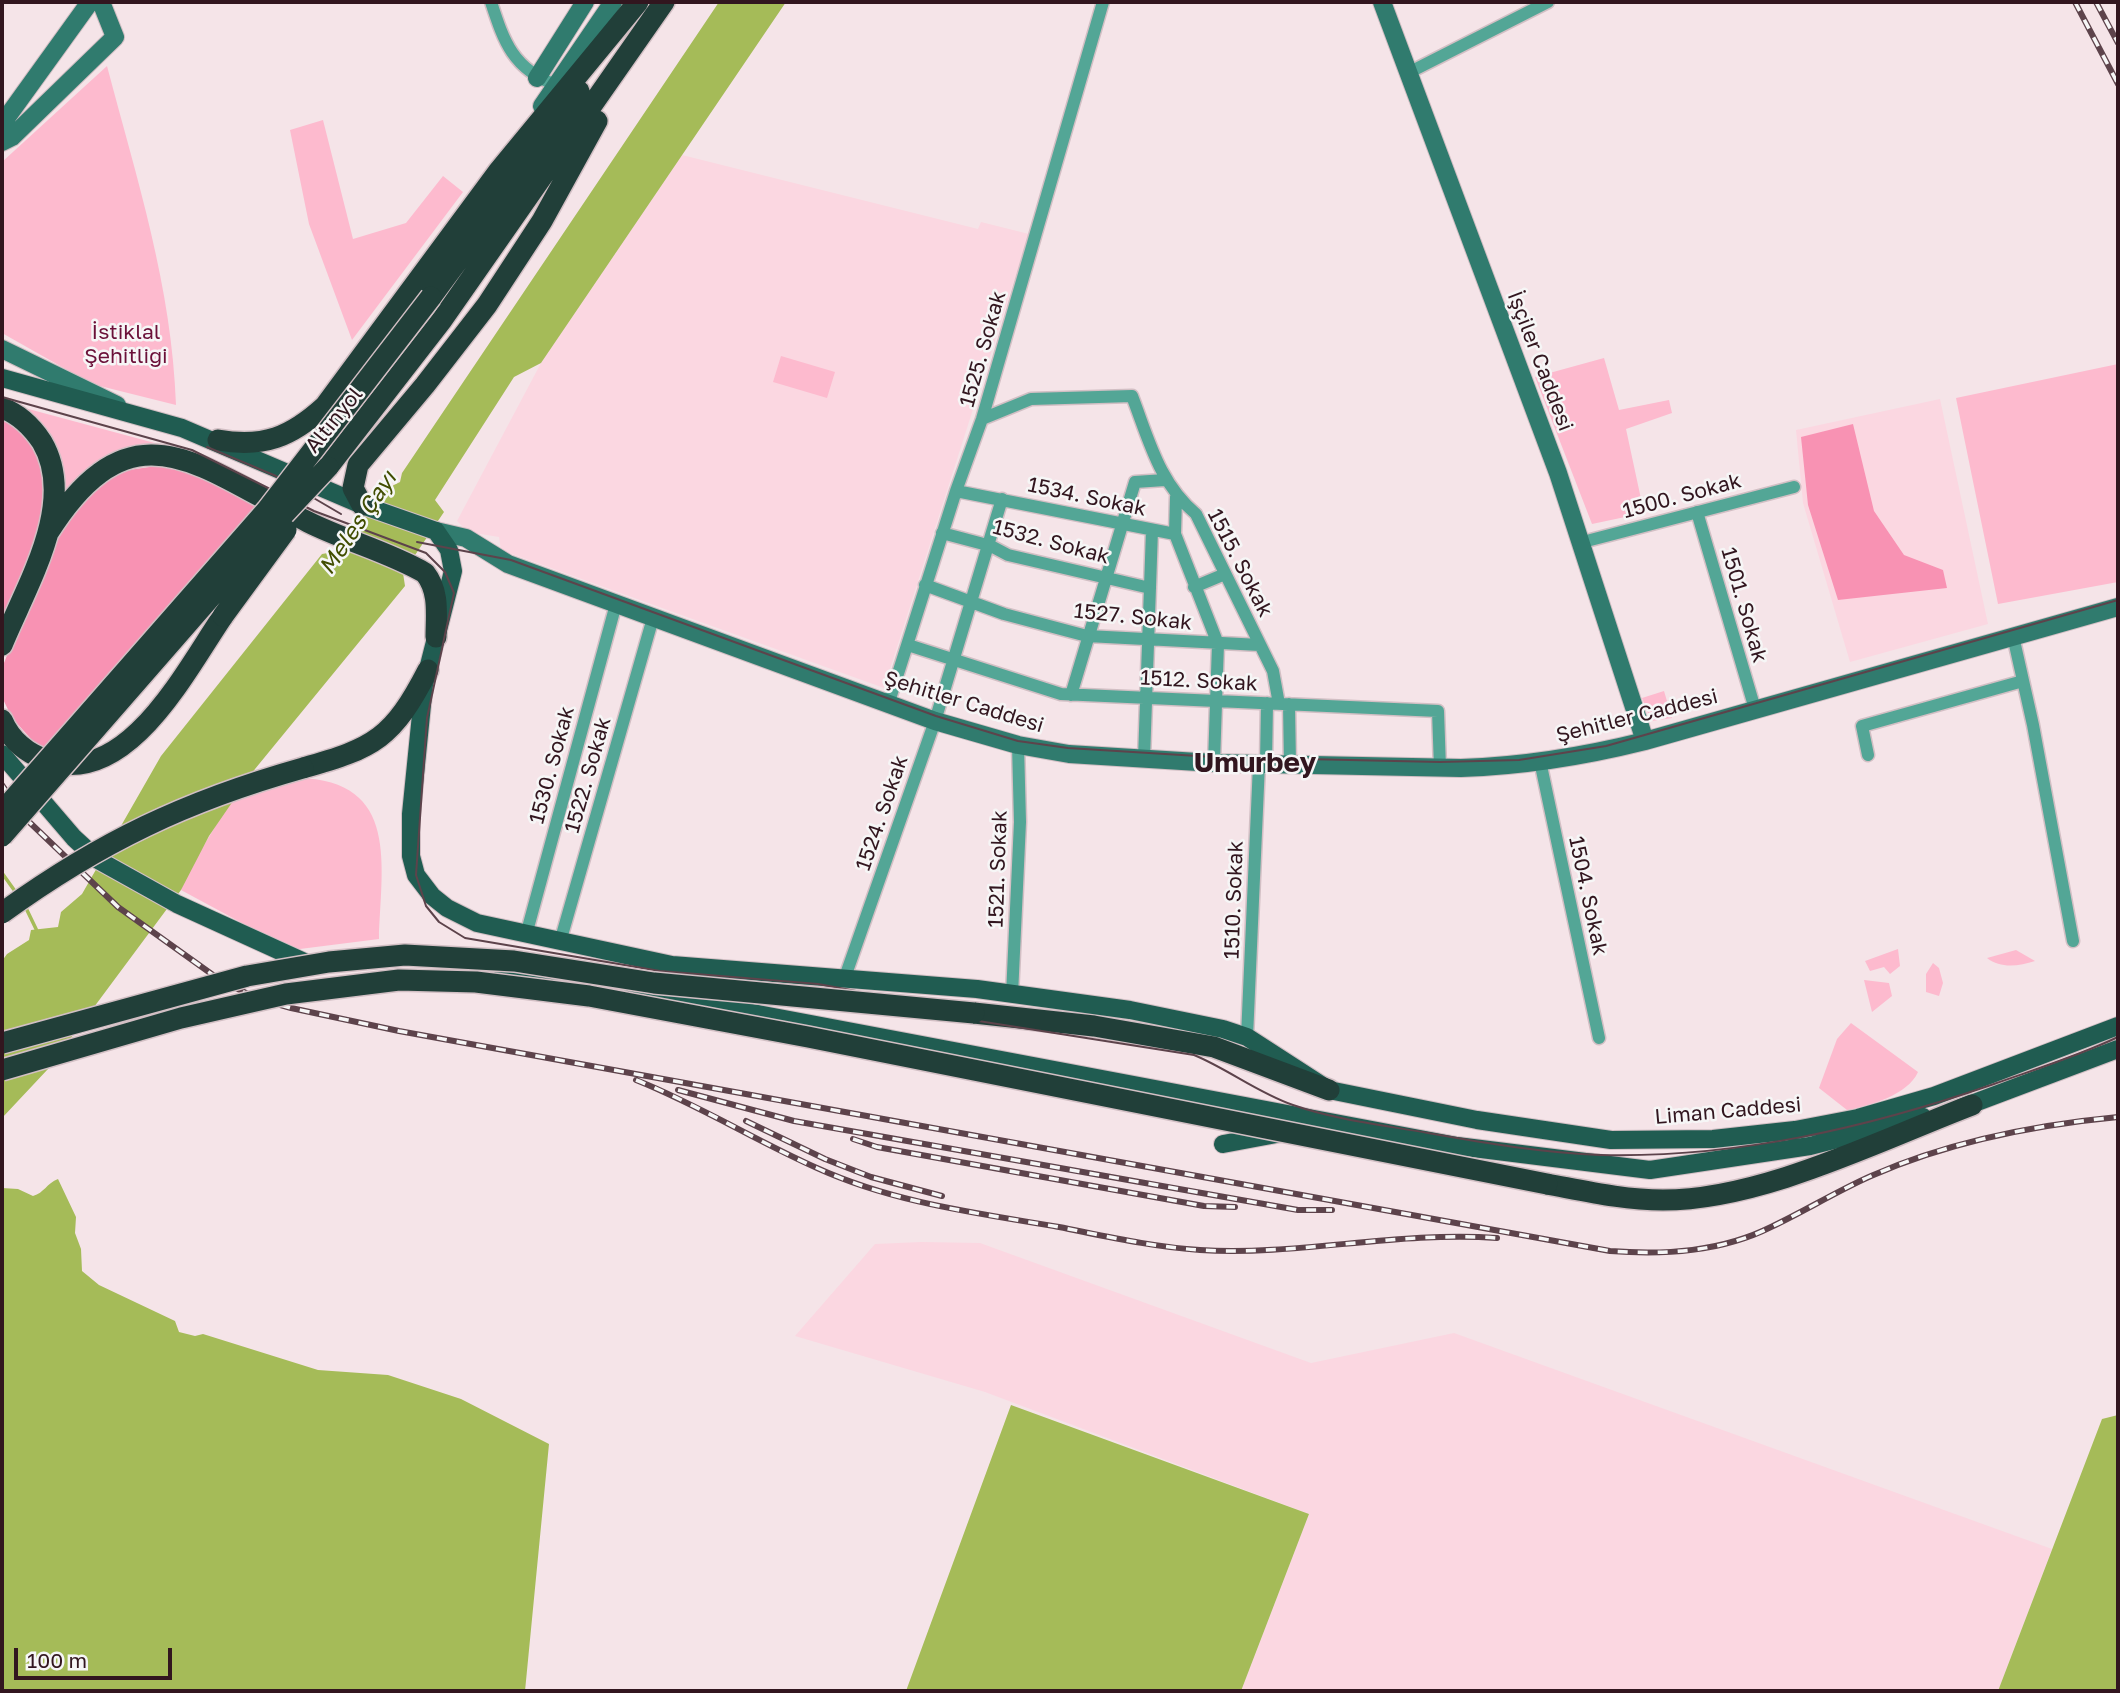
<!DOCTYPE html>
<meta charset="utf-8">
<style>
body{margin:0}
#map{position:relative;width:2120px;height:1693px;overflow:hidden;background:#f5e4e8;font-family:"Golos Text",sans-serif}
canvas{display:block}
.frame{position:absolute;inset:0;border:4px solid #32161f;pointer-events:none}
.scale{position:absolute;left:14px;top:1648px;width:158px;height:32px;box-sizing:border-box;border:4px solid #32161f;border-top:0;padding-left:9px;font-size:21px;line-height:24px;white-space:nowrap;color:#32161f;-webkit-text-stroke:5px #f6f6f6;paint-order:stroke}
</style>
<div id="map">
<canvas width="2120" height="1693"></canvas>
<div class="frame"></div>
<div class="scale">100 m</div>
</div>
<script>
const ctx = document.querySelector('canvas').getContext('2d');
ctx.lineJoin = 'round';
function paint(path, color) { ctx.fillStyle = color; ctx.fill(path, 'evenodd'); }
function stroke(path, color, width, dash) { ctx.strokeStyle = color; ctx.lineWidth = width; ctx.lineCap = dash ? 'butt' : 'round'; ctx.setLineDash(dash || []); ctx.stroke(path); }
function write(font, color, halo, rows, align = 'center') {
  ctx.font = font + ' "Golos Text",sans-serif'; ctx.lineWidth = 5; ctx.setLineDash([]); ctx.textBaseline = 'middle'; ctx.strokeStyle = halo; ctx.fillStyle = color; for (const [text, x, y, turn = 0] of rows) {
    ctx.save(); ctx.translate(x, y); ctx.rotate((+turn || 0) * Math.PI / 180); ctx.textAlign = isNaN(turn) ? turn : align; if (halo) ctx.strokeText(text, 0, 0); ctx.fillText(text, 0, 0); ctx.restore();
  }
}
paint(new Path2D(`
 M682 155 978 229 981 222 1029 234 884 688 501 550 499 537 468 532 457 521 541 363Z
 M1940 399 1988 624 1850 662 1803 503 1796 430Z
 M921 1242 980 1243 1311 1363 1454 1333 2052 1549 1998 1691H1241L1309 1514 985 1392 795 1336 875 1244Z`), '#fbd7e1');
paint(new Path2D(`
 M107 66C137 180 172 287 176 405L92 384 2 333V162Z
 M323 120 353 239 406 223 443 176 463 192 352 340 309 224 290 130Z
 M781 356 835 372 827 398 773 382Z
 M1604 358 1619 410 1669 400 1672 413 1626 429 1644 513 1592 524 1535 377Z
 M2118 364V582L1998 604 1956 398Z
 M21 407 177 449 66 493 60 460Z
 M1664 691 1672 718 1651 721 1642 698Z
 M298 778C401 780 381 867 379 939L292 950 181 890 187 873 232 799Z
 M1898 949 1900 966 1890 974 1884 967 1870 971 1865 961Z
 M2016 950 2035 961C2019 966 2001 969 1987 958Z
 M1933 963 1939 968 1943 983 1939 996 1926 992V974Z
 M1864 980 1889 983 1892 996 1872 1012Z
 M1851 1023 1918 1072C1908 1095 1869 1106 1847 1110L1819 1088 1837 1039Z`), '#fdbace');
paint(new Path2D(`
 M2 413C13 424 34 438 40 452 64 507 23 573 2 622Z
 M1853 424 1874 511 1904 555 1943 570 1947 588 1838 600 1808 505 1801 437Z
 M163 465 184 467 258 504 42 751 12 718 2 697V668L58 527 87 490 122 471Z`), '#f892b3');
paint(new Path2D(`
 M719 2H786L541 363 514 377 435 500 444 512 403 573 405 586 255 769 209 836 181 890 48 1069 2 1118V961L7 954 29 940 31 930 58 927 61 912 82 894 161 756 322 554 340 551 380 492 400 482 402 473Z
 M58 1179 76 1217 75 1233 81 1249 82 1271 99 1285 175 1321 179 1332 195 1336 203 1334 318 1370 388 1375 461 1399 549 1444 525 1691H2V1188L18 1189 33 1196C44 1193 47 1183 58 1179Z
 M1011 1405 1309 1514 1241 1691H906Z
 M2118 1415V1691H1998L2102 1419Z`), '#a5bb58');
stroke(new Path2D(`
 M2 873 17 894
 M25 906 37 931`), '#a5bb58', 3.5);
const street = new Path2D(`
 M491 2C504 42 513 69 556 85
 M1408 73 1548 2
 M982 419 1031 399 1132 396C1149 440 1159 483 1196 514L1273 671 1279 704
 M956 491 1175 534 1176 497
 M1697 512 1755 709
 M942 533 991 546 1008 555 1150 588
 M1175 534 1218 644 1214 763
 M1579 543 1794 487
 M925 585 1004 614 1087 636 1260 645
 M1194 587 1225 574
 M2013 636 2033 725 2073 941
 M908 645 1061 694 1438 711 1440 768
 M1071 695 1135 482 1165 480
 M1289 704 1290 765
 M888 705 956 491 982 419 1103 2
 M1868 755 1862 726 2023 681
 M1144 759 1152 530
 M1540 761 1599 1038
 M1266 764 1267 703
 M526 935 616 604
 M560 942 653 618
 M845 977 935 721 1002 499
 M1012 995 1020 822 1018 745
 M1247 1037 1259 764`);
const secondary = new Path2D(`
 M1382 2 1558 473 1645 741
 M537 78 585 2
 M542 106 613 2
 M2 124 90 2
 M2 142 12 137 115 37 101 2
 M2 349 117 405
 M436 531 466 538 508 564 935 721 1018 745 1069 754 1214 763 1461 768C1523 766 1585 756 1645 741L2118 607`);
const primary = new Path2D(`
 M2 378 182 428 362 505 436 531 449 550 453 571 424 685 411 814V856L416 875 432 896 447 908 477 923 672 965 977 989 1130 1010 1223 1029 1247 1037 1329 1090 1477 1120 1611 1140 1713 1139 1795 1130 1858 1118 1934 1096 2118 1026
 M2 754 74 838 98 860 177 904 313 966
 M470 968 567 981 721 1007 1457 1146 1650 1170 1810 1146 1923 1117
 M1961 1108 2118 1049
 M1223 1144 1282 1133`);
const highway = new Path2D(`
 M431 297 544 144 579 91
 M2 408C19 414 32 427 42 442 78 503 26 586 2 645
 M218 440C264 448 291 437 325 406L498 172 638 2
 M328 467 442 320 664 2
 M362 505 353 488 358 465 425 385 487 305 542 221 597 121
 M48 533C133 398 200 468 308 522 346 541 389 552 425 573 440 592 436 615 436 637
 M2 720C11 741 27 754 49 761 128 786 186 670 223 616
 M303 768C375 748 393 738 428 670
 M974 1013 1094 1026 1214 1047 1329 1090
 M1547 1184C1585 1191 1624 1200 1663 1200 1762 1200 1880 1140 1972 1105`);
stroke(street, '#d2bfc4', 15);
stroke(secondary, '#d2bfc4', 20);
stroke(primary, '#d2bfc4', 20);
stroke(highway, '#d2bfc4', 24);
stroke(street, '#53a696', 12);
stroke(secondary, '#307b6e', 18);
stroke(primary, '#205c51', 18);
stroke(highway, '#213f39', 21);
stroke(new Path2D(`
 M2 397 192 450 314 511 426 553 445 572 454 593 427 718 416 875 426 906 439 922 465 938 660 971 818 984 856 991 953 1017 1194 1055C1228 1069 1258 1093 1293 1105 1336 1120 1383 1125 1428 1133 1485 1143 1543 1153 1601 1155 1737 1158 1867 1128 1994 1084 2036 1069 2078 1056 2118 1037
 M207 447 276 476 341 514
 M417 542 511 560 936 716 1018 741 1068 748 1214 757 1440 762 1519 760 1606 746 2118 600`), '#5d434b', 2);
const rail = new Path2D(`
 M2075 2 2118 84
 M2096 2 2118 43
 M2 785 24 817 118 907 220 980 256 998 291 1008 399 1031 1610 1251C1665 1255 1721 1252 1771 1227 1805 1211 1837 1191 1871 1176 1948 1142 2034 1125 2118 1117
 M636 1080C699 1105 756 1141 817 1168 894 1203 977 1213 1059 1227 1105 1236 1153 1247 1200 1250 1299 1256 1396 1231 1497 1238
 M678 1090 794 1121 1298 1210H1332
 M746 1121 825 1159 871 1177 942 1196
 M853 1139 877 1147 1204 1206 1235 1207`);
stroke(rail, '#5d434b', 6);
stroke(rail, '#f6f6f6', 3.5, [10]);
const highwayBridge = new Path2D(`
 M223 616 286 530
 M2 812 267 510 431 297
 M2 836 270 529 328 467
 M2 913C100 842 186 801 303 768
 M2 1043 247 976 329 962 405 955 514 961 654 983 974 1013
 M2 1070 181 1018 286 994 399 980 476 982 589 996 808 1037 1547 1184`);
stroke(highwayBridge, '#d2bfc4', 24, []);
stroke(highwayBridge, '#213f39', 21);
write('21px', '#6b1139', '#f6f6f6', [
 ["İstiklal",126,332],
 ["Şehitliği",126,356]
]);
write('21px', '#32161f', '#f6f6f6', [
 ["1525. Sokak",983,349,-74],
 ["İşçiler Caddesi",1540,361,69],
 ["Altınyol",334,420,-51],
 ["1500. Sokak",1682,496,-15],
 ["1534. Sokak",1087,497,12],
 ["1532. Sokak",1051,542,15],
 ["1515. Sokak",1240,563,63],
 ["1501. Sokak",1744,605,74],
 ["1527. Sokak",1133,617,6],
 ["1512. Sokak",1199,681,3],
 ["Şehitler Caddesi",964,702,17],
 ["Şehitler Caddesi",1637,716,-14],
 ["1530. Sokak",552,765,-75],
 ["1522. Sokak",588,775,-74],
 ["1524. Sokak",882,813,-71],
 ["1521. Sokak",998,869,-88],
 ["1504. Sokak",1588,896,78],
 ["1510. Sokak",1234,900,-88],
 ["Liman Caddesi",1728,1111,-5]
]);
write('italic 23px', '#414d00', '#f6f6f6', [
 ["Meles Çayı",358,523,-56]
]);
write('bold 28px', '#32161f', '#f6f6f6', [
 ["Umurbey",1255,763]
]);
</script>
